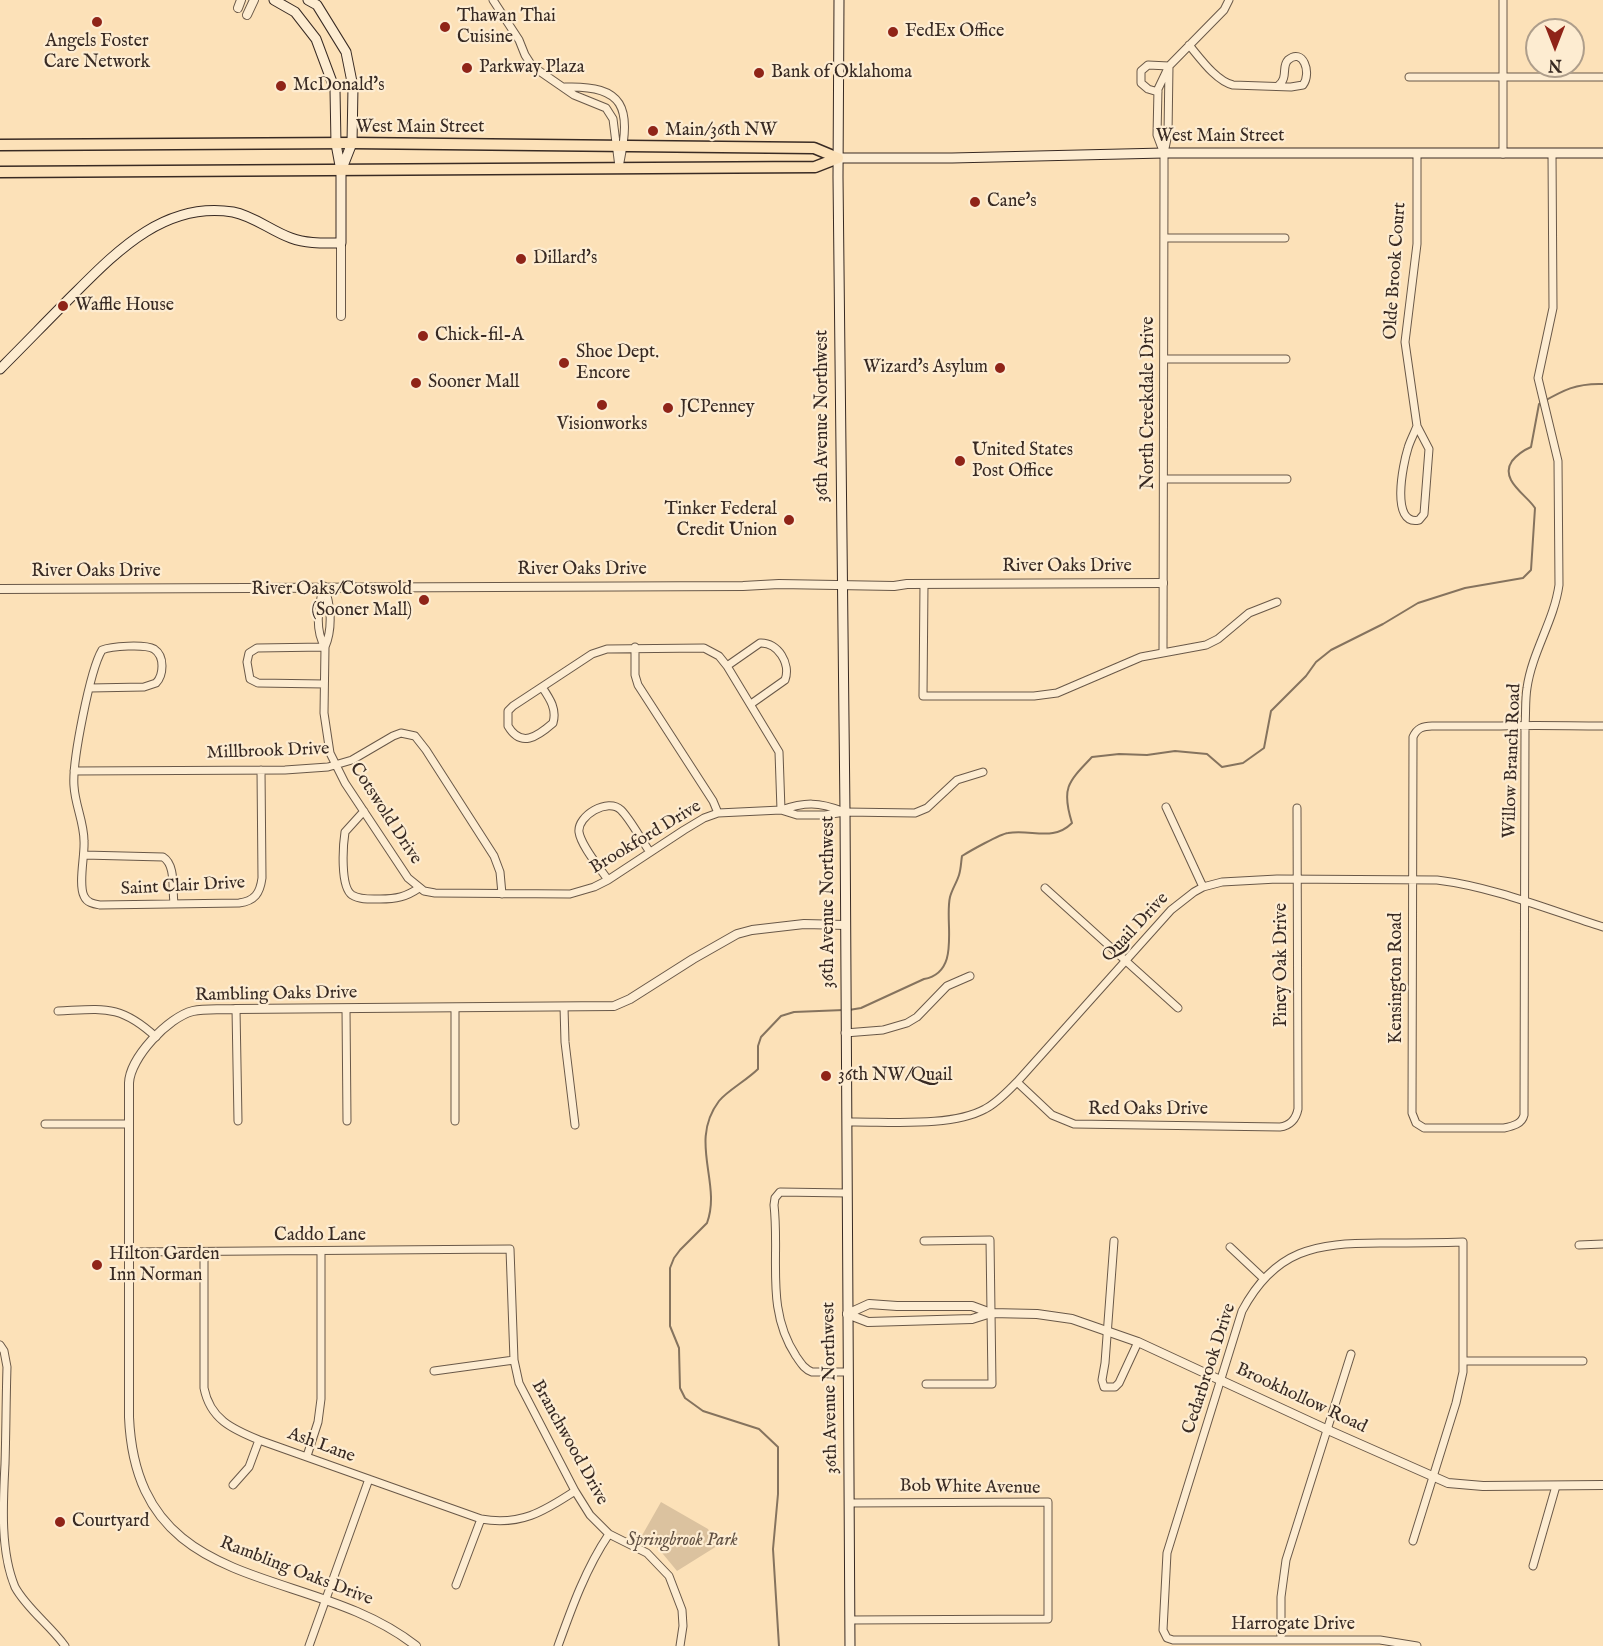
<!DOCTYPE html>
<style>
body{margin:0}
#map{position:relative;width:1603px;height:1646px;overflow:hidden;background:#fce1b8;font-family:"IM FELL English",serif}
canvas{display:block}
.north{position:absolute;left:1525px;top:18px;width:60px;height:60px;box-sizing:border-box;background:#fdecd1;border:2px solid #ae9e8b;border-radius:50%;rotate:180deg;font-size:16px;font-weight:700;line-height:24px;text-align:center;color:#382a23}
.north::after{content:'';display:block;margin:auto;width:21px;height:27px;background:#8f2418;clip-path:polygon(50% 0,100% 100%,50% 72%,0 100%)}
</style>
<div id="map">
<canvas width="1603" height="1646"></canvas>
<div class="north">N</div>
</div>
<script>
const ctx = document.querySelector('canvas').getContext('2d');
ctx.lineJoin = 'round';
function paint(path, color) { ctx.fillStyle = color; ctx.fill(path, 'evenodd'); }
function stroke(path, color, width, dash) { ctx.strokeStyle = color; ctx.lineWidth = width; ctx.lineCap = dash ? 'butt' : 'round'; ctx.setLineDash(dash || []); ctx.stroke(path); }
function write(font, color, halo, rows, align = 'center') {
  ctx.font = font + ' "IM FELL English",serif'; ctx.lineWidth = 4.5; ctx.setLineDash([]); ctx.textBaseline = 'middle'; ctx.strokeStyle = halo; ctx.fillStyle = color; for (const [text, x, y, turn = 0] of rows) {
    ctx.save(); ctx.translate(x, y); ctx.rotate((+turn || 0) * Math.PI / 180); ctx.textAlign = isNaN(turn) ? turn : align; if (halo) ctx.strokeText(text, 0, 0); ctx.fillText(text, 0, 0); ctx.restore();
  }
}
paint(new Path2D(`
 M661 1502 708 1529 717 1546 677 1571 658 1548 640 1539Z`), '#dbc29f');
stroke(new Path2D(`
 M849 1010 861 1008 924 979C962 972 944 922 950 897 952 889 957 882 959 875 961 869 961 862 962 856 970 851 1000 834 1008 833 1032 829 1053 842 1072 823 1061 788 1068 782 1092 757L1119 754 1147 755 1175 751 1207 754 1222 767 1243 763 1264 748 1271 711 1306 676 1316 662 1331 650 1383 624 1418 603 1465 588 1523 578 1531 570 1535 508C1527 495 1499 480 1512 461 1517 455 1524 450 1531 447L1539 404C1562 391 1575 383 1603 384
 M779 1646 773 1549 778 1494V1447L759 1429 703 1411 685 1398 680 1388 679 1348 670 1326V1268L674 1258 680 1250 707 1223C722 1183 688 1142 719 1101 727 1091 747 1080 758 1069V1046L761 1037 781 1016 794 1012 844 1010`), '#85735e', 2);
const minor = new Path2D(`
 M493 0 519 40 525 55 532 66 574 95 606 108 613 119 619 167
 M1503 0V154
 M1189 45C1200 58 1216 81 1233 85L1291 87 1303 85C1312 73 1303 47 1288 60 1281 67 1289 77 1278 86
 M1409 77H1603
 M565 87C625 85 631 108 620 162
 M1158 92 1148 89 1141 83V71L1148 65 1169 66
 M1163 151 1157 135 1158 89 1169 66 1224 10 1229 0
 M1552 153 1553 308 1538 378 1558 461 1559 585C1554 621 1532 652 1527 688 1525 700 1526 713 1525 726L1524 1115C1522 1124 1513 1126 1504 1128H1424L1416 1123 1412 1113 1413 737C1417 728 1423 726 1432 726H1501C1535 725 1569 726 1603 726
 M1164 238H1285
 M1164 359H1286
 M1417 426C1414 434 1410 441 1408 448 1403 464 1390 526 1419 520L1424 514 1429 449 1417 426 1405 342 1417 244V154
 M1164 479H1287
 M924 584 923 696H1034L1057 693 1141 657 1206 645 1218 639 1249 613 1277 602
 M324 586C331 605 333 628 325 647L324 713 330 753 345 783 408 878 424 891 435 893 570 894 594 887 608 880 684 830 704 818 718 813 781 810 797 815H825L845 812 915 813 927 808 957 780 983 772
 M324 586C318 606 314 629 325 647
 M635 647V675L638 685 713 801 718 813
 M1163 652 1164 174V153L1168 134 1169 66
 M727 666 760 643C778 642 791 664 785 680L751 704
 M324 684 258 683 250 679 247 662 249 653 257 648 325 647
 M542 687C550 699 557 709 553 723 537 737 521 748 508 726V711L513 706 592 654 607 649 704 648 719 656 727 666 779 752 781 810
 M90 688 144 687 156 683C161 678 162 673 162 666 162 659 160 653 154 649 145 644 111 646 102 650 90 670 72 762 74 786 75 805 84 822 84 841 85 855 78 884 84 896 87 903 94 904 100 905L239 903C255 901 260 893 262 878L261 770
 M74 771 285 770 328 767 352 760 393 736 401 733 415 736 426 750 494 856 500 872 502 894
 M1166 807 1203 887
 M781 810C805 802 819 802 842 811
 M364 811 345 832C343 845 340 887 352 895 360 900 371 899 380 899 396 899 406 897 419 888
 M84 855 163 857C176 865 172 889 174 903
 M608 880C600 868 581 846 579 832 577 816 608 797 621 810 631 820 641 840 650 852
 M1045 888 1178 1008
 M564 1007 565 1042 575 1125
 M455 1008V1121
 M236 1009 238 1121
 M346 1009 347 1121
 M58 1011C104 1009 120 1004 156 1037
 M845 1033 883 1030 907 1023 917 1017 947 986 970 976
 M1017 1082 1052 1115 1074 1124 1280 1127C1290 1126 1296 1119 1298 1109L1297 808
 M847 1122C886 1121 950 1128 985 1109 997 1103 1007 1092 1017 1082L1171 910 1194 892 1203 887 1222 882 1277 879 1437 880C1494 887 1549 910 1603 927
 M45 1124H128
 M847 1193 780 1192 775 1198 774 1205C780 1258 765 1309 796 1356 801 1363 804 1369 812 1372H848
 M924 1241 990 1240 992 1384H926
 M1114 1241 1105 1363 1102 1380 1104 1387H1115L1119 1383 1138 1342
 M1579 1245 1603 1244
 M1230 1247 1264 1279
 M129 1252 510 1249 514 1360 519 1383 575 1491 590 1515 609 1534 647 1553 669 1576 682 1610 683 1626 680 1646
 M204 1252V1388C210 1419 232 1429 259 1440L481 1519C520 1526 543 1512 575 1491
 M0 1345 4 1351 7 1367C6 1399 6 1432 5 1464 3 1503 0 1551 15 1587 27 1609 50 1625 65 1646
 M1463 1361H1583
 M434 1371 514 1360
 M307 1456 318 1422 321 1399V1251
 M233 1485 249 1467 259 1440
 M849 1503 1048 1502V1619L850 1620
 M1413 1541 1456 1403 1463 1372V1242C1436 1243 1408 1243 1380 1243 1316 1243 1275 1249 1242 1311L1167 1553 1163 1630 1167 1638 1173 1640H1380L1417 1646
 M1533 1566 1556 1486
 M456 1585 481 1519
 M1281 1640V1597L1286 1560 1351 1354
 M309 1646 369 1479
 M558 1646C572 1607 586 1568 609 1534`);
const tertiary = new Path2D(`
 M238 8 241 0
 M247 15 254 0
 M341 243V316
 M0 589 743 586 779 584 894 586 907 584 1163 583
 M847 1314 869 1304 897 1306H972L991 1313 1037 1314 1072 1319 1138 1342 1328 1430 1448 1483 1483 1486 1603 1485
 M847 1314 868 1322 972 1319 991 1313
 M416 1646C310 1562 137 1600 129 1417V1083C130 1058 168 1017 193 1011 206 1008 222 1010 236 1009L614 1006 630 999 693 959 737 934 752 930 804 924 845 925`);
const secondary = new Path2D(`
 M308 0 317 5 346 52 353 87 352 143 341 171
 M839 0 838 177 845 812 850 1646
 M838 158H952L1164 153H1603
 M0 369C25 344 49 319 74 294 117 251 165 201 233 212 254 216 271 231 291 238 307 244 324 243 341 243V171L336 144 335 90 316 39 295 12 274 0`);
const primary = new Path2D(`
 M0 145 352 143 814 148 838 158
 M0 172 815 167 838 158`);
stroke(minor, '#695848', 9);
stroke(tertiary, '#695848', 10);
stroke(secondary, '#382a23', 11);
stroke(primary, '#382a23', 13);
stroke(minor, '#fdecd1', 7);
stroke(tertiary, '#fdecd1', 8);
stroke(secondary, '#fdecd1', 9);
stroke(primary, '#fce1b8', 10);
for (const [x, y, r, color] of [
 [97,22,6,"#8f2418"],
 [445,27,6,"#8f2418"],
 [893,32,6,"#8f2418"],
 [467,68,6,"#8f2418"],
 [759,73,6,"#8f2418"],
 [281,86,6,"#8f2418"],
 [653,131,6,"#8f2418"],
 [975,202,6,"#8f2418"],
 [521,259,6,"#8f2418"],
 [63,306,6,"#8f2418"],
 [423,336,6,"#8f2418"],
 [564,363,6,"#8f2418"],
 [1000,368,6,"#8f2418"],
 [416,383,6,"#8f2418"],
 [602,405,6,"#8f2418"],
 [668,408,6,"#8f2418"],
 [960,461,6,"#8f2418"],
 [789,520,6,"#8f2418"],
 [424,600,6,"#8f2418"],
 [826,1076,6,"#8f2418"],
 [97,1265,6,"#8f2418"],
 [60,1522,6,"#8f2418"]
]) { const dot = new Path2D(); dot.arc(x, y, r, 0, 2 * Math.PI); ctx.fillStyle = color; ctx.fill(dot); stroke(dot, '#fdecd1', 2); }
write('18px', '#382a23', '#fdecd1', [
 ["Thawan Thai",457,17],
 ["Cuisine",457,38],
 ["FedEx Office",905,32],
 ["Angels Foster",97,42,"center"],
 ["Care Network",97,63,"center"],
 ["Parkway Plaza",479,68],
 ["Bank of Oklahoma",771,73],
 ["McDonald's",293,86],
 ["Main/36th NW",665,131],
 ["Cane's",987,202],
 ["Dillard's",533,259],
 ["Waffle House",75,306],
 ["Chick-fil-A",435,336],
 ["Shoe Dept.",576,353],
 ["Encore",576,374],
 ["Wizard's Asylum",988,368,"right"],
 ["Sooner Mall",428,383],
 ["JCPenney",680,408],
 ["Visionworks",602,425,"center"],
 ["United States",972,451],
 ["Post Office",972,472],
 ["Tinker Federal",777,510,"right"],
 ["Credit Union",777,531,"right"],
 ["River Oaks/Cotswold",412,590,"right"],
 ["(Sooner Mall)",412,611,"right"],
 ["36th NW/Quail",838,1076],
 ["Hilton Garden",109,1255],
 ["Inn Norman",109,1276],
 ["Courtyard",72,1522]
], 'left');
write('18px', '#382a23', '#fdecd1', [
 ["West Main Street",420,128],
 ["West Main Street",1220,137],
 ["Olde Brook Court",1396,271,-86],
 ["North Creekdale Drive",1149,403,-90],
 ["36th Avenue Northwest",823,416,-90],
 ["River Oaks Drive",1067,567],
 ["River Oaks Drive",582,570],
 ["River Oaks Drive",96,572],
 ["Millbrook Drive",268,752,-2],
 ["Willow Branch Road",1513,761,-88],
 ["Cotswold Drive",385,814,57],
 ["Brookford Drive",646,838,-31],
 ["Saint Clair Drive",183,887,-3],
 ["36th Avenue Northwest",829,902,-90],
 ["Quail Drive",1136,928,-47],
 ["Piney Oak Drive",1282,965,-90],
 ["Kensington Road",1397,978,-90],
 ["Rambling Oaks Drive",276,995,-1],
 ["Red Oaks Drive",1148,1110],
 ["Caddo Lane",320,1236],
 ["Cedarbrook Drive",1210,1369,-72],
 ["36th Avenue Northwest",831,1388,-91],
 ["Brookhollow Road",1301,1399,25],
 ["Branchwood Drive",569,1443,61],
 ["Ash Lane",321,1446,20],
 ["Bob White Avenue",970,1488,1],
 ["Rambling Oaks Drive",296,1572,21],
 ["Harrogate Drive",1293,1625]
]);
write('italic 18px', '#615042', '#fdecd1', [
 ["Springbrook Park",682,1541]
]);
</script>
